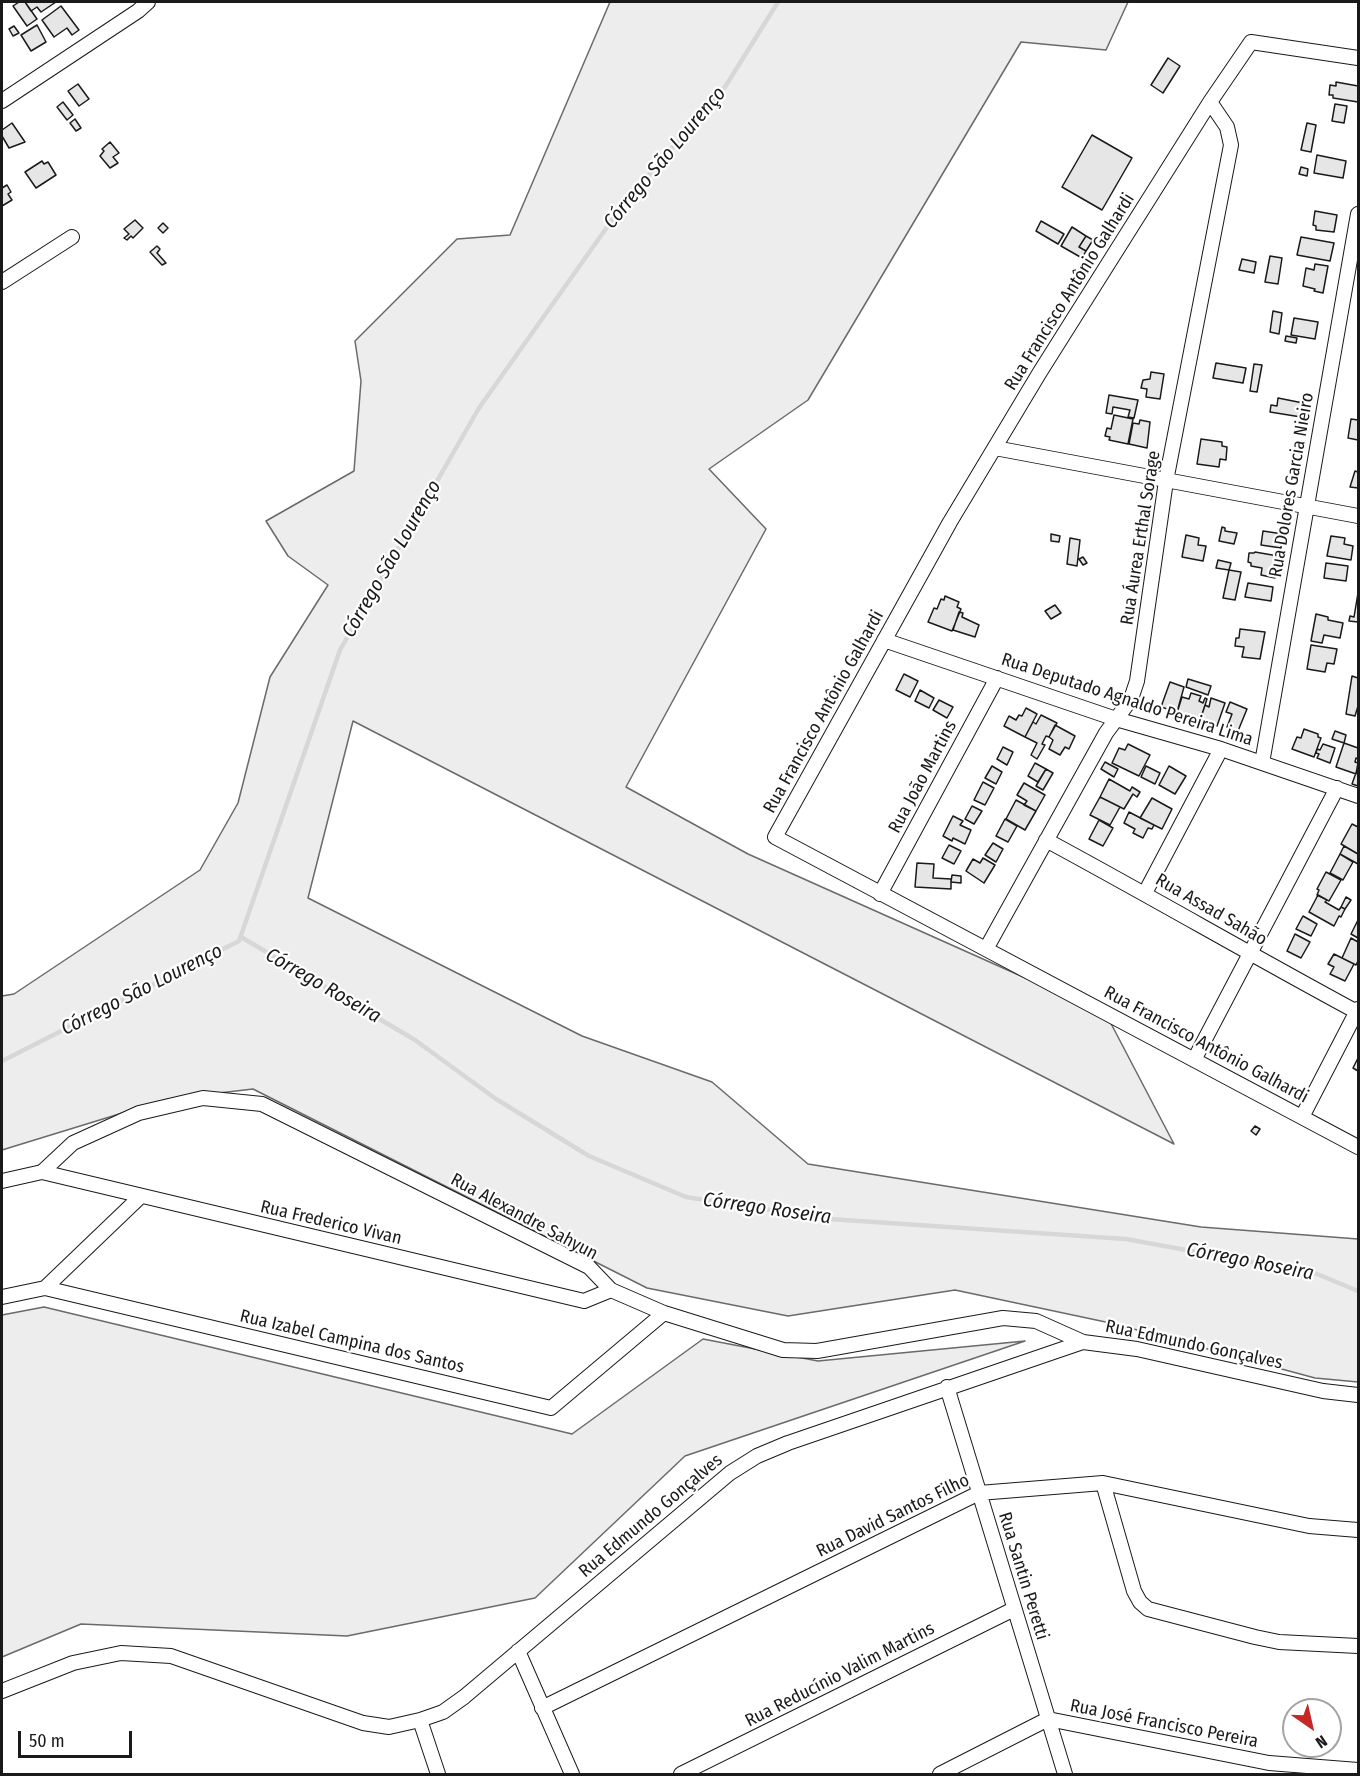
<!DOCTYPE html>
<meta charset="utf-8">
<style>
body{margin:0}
#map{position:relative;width:1360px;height:1776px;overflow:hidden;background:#fff;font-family:"Fira Sans Condensed",sans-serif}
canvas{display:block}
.frame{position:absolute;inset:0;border:3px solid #1a1a1a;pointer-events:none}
.north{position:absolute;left:1282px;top:1698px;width:60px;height:60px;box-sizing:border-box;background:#fff;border:2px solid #a3a3a3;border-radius:50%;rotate:146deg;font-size:16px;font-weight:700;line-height:24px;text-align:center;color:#1a1a1a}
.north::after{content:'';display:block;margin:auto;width:21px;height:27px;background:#c62828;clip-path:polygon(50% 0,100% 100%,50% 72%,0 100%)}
.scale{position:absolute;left:18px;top:1731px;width:114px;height:27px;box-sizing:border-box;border:3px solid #1a1a1a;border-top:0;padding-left:8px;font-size:18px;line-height:21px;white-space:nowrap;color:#1a1a1a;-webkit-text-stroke:4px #fff;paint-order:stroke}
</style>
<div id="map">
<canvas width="1360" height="1776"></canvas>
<div class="frame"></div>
<div class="north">N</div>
<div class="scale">50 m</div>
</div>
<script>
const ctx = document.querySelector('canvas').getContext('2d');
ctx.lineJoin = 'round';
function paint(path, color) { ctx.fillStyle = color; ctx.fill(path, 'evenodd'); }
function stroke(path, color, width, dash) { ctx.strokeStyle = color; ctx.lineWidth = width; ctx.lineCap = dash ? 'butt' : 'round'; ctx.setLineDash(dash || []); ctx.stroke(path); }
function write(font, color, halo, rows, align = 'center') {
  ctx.font = font + ' "Fira Sans Condensed",sans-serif'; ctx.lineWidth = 4.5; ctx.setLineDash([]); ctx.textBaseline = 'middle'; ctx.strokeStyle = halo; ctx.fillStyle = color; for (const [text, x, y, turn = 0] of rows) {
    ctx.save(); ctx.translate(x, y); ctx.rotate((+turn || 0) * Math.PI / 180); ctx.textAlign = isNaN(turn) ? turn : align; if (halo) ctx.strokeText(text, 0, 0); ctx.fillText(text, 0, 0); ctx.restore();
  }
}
const built = new Path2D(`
 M610 2H1128L1106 50 1021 42 808 400 709 469 766 529 626 787 748 854 1106 1014 1174 1144 353 721 308 898 582 1036 712 1082 808 1164 1201 1227 1358 1239V1382L1315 1378 1115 1324 955 1290 788 1316 647 1288 253 1089 168 1099 2 1150V996L14 994 200 870 238 803 270 677 328 585 288 556 266 521 354 471 361 381 355 341 457 239 510 235Z
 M44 1307 572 1434 703 1339 818 1361 1025 1341 685 1456 535 1598 347 1636 81 1624 2 1657V1315Z`);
paint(built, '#ededed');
stroke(built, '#6a6a6a', 1.5);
stroke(new Path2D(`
 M241 937 415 1040 496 1099 589 1156 686 1197 829 1219 1126 1239 1317 1274 1358 1291
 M2 1061 239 941 340 650 479 408 622 206 725 87 778 2`), '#d7d7d7', 4.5);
const building = new Path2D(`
 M19 2H25L37 19 27 26 13 6Z
 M25 2H56L41 12 37 7 31 11Z
 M61 6 79 30 72 35 67 28 54 37 42 20Z
 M37 25 46 42 31 51 21 35Z
 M14 26 19 33 13 36 9 29Z
 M1168 58 1180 66 1163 93 1151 85Z
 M1336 82 1358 86V102L1333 98V95H1329L1330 85 1336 86Z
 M78 84 89 99 79 106 68 91Z
 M63 102 73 115 67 120 57 107Z
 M1335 104 1347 106 1344 123 1332 121Z
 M75 119 81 128 76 131 70 123Z
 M12 123 25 142 9 148 2 136V130Z
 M1307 123 1316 125 1311 152 1301 150Z
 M1092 135 1132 158 1102 210 1062 187Z
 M110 142 119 153 113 157 118 163 110 168 100 156 104 151 102 149Z
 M1317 155 1346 161 1343 178 1314 173Z
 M42 161 44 164 48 162 56 175 36 188 25 172Z
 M1301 167 1308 169 1307 176 1299 174Z
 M7 185 11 192 8 194 12 200 2 206V188Z
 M1315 211 1337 215 1334 232 1316 230V226L1313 225Z
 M135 220 143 228 133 238 131 236 127 240 124 238 129 234 124 229Z
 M1041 221 1064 234 1058 244 1036 231Z
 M163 223 168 228 163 233 158 228Z
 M1072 227 1086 236 1079 247 1086 251 1082 258 1061 246Z
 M1086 236 1093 240 1086 251 1079 247Z
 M1301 237 1334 243 1330 261 1297 255Z
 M157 246 160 249 157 253 166 263 162 265 150 252Z
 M1270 256 1282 258 1278 284 1265 282Z
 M1242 259 1256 262 1254 273 1239 270Z
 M1315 264 1328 266 1323 293 1314 291 1315 289 1303 286 1306 268 1314 270Z
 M1273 311 1282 313 1279 334 1270 332Z
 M1294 318 1318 322 1315 339 1291 335Z
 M1286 336 1297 338 1296 343 1285 341Z
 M1216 363 1246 368 1243 383 1213 378Z
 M1254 364 1262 365 1257 392 1250 391Z
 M1151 372 1164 374 1160 399 1146 397 1147 389 1141 388 1143 380 1150 379Z
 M1109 395 1138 400 1134 418 1128 417 1130 410 1113 407 1112 414 1106 413Z
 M1278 398 1303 403 1301 417 1270 412 1271 405 1277 406Z
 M1114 415 1133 419 1128 444 1109 440 1110 437 1105 436 1107 428 1111 429Z
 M1351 419 1358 420V440L1348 438Z
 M1140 420 1150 422 1147 448 1129 444 1133 423 1139 424Z
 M1201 439 1222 442V446L1227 447 1226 460 1220 459 1219 467 1197 464Z
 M1355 471 1358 472V488L1350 487Z
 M1222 527 1225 528V531L1237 533 1234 544 1219 541Z
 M1263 531 1283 534 1281 548 1261 545Z
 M1051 534 1060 536 1059 542 1051 541Z
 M1186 535 1199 538 1198 545 1206 546 1203 561 1182 557Z
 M1331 536 1345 538 1344 544 1353 546 1351 560 1327 556Z
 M1070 538 1080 540 1077 566 1067 564Z
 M1255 552 1278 556 1275 578 1261 575 1262 568 1251 566V563L1248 562 1249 553H1254Z
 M1083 557 1087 563 1083 565 1079 559Z
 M1218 560 1231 563 1229 570 1216 568Z
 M1326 563 1348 566 1346 581 1324 578Z
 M1229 570 1241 572 1235 600 1223 598Z
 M1248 583 1273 587 1271 601 1245 597Z
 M1358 593V622L1349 621 1350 616 1354 617Z
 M945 596 959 602 957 607 961 609 952 631 928 622 934 608 937 609 941 599 944 600Z
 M1055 605 1061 613 1051 619 1045 611Z
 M959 612 963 613 962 617 979 625 975 637 953 630Z
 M1316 614 1328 617V620L1343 623 1340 638 1324 635 1322 643 1311 641Z
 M1240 629 1265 632 1260 659 1242 657 1244 647 1235 646 1236 638H1239Z
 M1311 645 1337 649 1334 664 1327 663 1325 672 1307 669Z
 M904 674 918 681 910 697 896 690Z
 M1352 676 1358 678V706L1355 716 1346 714Z
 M1188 679 1211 686 1208 695 1186 687Z
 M1170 682 1184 687 1177 712 1161 707Z
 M920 690 934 698 929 708 915 701Z
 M1191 693 1201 696 1199 701 1203 703 1205 698 1207 699 1199 724 1176 716 1182 697 1189 699Z
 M1211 698 1225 703 1217 726 1200 720 1205 705 1209 707Z
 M939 700 953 707 947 718 933 710Z
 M1230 702 1247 709 1238 731 1227 727 1232 714 1226 712Z
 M1026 708 1037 714 1025 737 1004 726 1009 716 1016 720 1019 715 1022 716Z
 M1041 715 1057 723 1049 737 1046 736 1042 744 1045 745 1037 759 1031 755 1037 743 1025 737 1033 722 1036 724Z
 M1055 725 1075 736 1069 749 1065 747 1060 755 1049 749 1053 740 1049 737Z
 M1304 729 1318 734V737L1321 738 1314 757 1292 749 1297 737 1301 738Z
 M1335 731 1346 735 1344 743 1332 739Z
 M1344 743 1358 748V759L1356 758 1355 762 1358 763 1356 774 1336 767Z
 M1128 744 1150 755 1139 776 1112 763 1119 748 1125 750Z
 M1323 744 1335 748 1330 763 1317 758 1319 754 1316 753 1317 749 1320 750Z
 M1003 747 1013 752 1007 765 997 759Z
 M1105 762 1118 769 1114 777 1101 769Z
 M1035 763 1046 769 1038 782 1028 776Z
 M992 766 1002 772 996 784 985 778Z
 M1146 766 1160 773 1155 784 1141 777Z
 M1169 766 1186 776 1175 794 1159 785Z
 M1358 767V786L1352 784Z
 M1046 769 1053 773 1043 790 1036 786Z
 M1109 779 1130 791 1132 787 1140 792 1137 797 1133 794 1124 809 1100 797Z
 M983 782 994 788 985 805 974 800Z
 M1024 783 1045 795 1036 811 1024 805 1027 801 1017 795Z
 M1100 797 1120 807 1110 825 1090 815Z
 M1152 798 1172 809 1162 829 1140 818Z
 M1016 800 1036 811 1025 830 1006 819Z
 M972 806 982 811 974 824 965 819Z
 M1129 812 1154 825 1152 829 1148 828 1143 838 1133 833 1135 829 1124 823Z
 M953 816 963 821 960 825 971 830 965 844 953 838 952 841 943 836Z
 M1005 819 1017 826 1008 842 996 836Z
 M1099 820 1113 828 1103 846 1089 839Z
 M1352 824 1358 827V854L1341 844Z
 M993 843 1003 849 996 862 985 855Z
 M949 845 961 851 954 864 942 858Z
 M1344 846 1358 854V864L1340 854Z
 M1340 854 1353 862 1343 880 1330 873Z
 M983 858 995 865 984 883 966 871 973 859 980 863Z
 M917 863 934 864 933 878 951 879V889L915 887Z
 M1326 872 1341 880 1329 901 1317 895 1319 890 1317 889Z
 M952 875 961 876V883L951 882Z
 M1318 895 1327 900 1325 902 1339 910 1341 907 1345 909 1341 917 1339 916 1334 926 1309 912Z
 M1346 897 1351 900 1345 909 1341 907Z
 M1303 916 1317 924 1311 936 1296 929Z
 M1358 920V938L1351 934Z
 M1295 934 1310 942 1301 958 1287 951Z
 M1351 938 1358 942V961L1356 965 1342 958Z
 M1334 954 1354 964 1345 981 1330 974 1334 967 1328 964Z
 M1358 1058V1071L1353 1068Z
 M1255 1126 1260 1129 1256 1135 1251 1131Z`);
paint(building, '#e6e6e6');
stroke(building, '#1a1a1a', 1.5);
const street = new Path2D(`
 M1358 58 1251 42 1210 102 1040 372 950 522 775 837 1358 1147
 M2 101 138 11 148 2
 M2 282 72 237
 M995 448 1358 516
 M884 640 1116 719 1221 749 1358 796
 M1262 763 1358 214
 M1046 840C1150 896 1253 956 1357 1012
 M1145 893 1221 749
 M880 894 997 678
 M986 949 1106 733 1131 699 1137 681 1166 481 1231 145 1227 127 1210 102
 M1194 1060 1337 788
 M1302 1117 1358 1009
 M42 1172 584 1301 611 1290
 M2 1181 42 1172 73 1143 139 1113 203 1098 262 1104 589 1267 611 1290 664 1313 783 1350 817 1351 1003 1318 1036 1321 1083 1342
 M45 1288 140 1197
 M2 1297 45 1288 551 1408 664 1313
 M947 1387 1065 1774
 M1103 1483 1134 1591 1140 1602 1148 1609 1255 1637 1279 1642 1358 1646
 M518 1651 572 1774
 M2 1691 73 1663 121 1653 171 1656 363 1723 389 1727 420 1720 443 1712 464 1697 730 1473 757 1456 788 1443 1083 1342 1137 1349 1323 1391 1358 1395
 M542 1708 979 1493 1103 1483 1309 1526 1358 1530
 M420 1720 438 1774
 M681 1774 1014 1609
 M940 1774 1048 1719 1269 1763 1358 1770`);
stroke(street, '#1a1a1a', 16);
stroke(street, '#fff', 14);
write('18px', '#1a1a1a', '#fff', [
 ["Rua Francisco Antônio Galhardi",1070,292,-58],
 ["Rua Dolores Garcia Nieiro",1292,485,-80],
 ["Rua Áurea Erthal Sorage",1141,538,-81],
 ["Rua Deputado Agnaldo Pereira Lima",1127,700,18],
 ["Rua Francisco Antônio Galhardi",824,712,-61],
 ["Rua João Martins",923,777,-62],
 ["Rua Assad Sahão",1211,910,30],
 ["Rua Francisco Antônio Galhardi",1206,1045,28],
 ["Rua Alexandre Sahyun",524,1217,28],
 ["Rua Frederico Vivan",331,1223,13],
 ["Rua Izabel Campina dos Santos",352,1342,13],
 ["Rua Edmundo Gonçalves",1194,1345,12],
 ["Rua Edmundo Gonçalves",651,1516,-40],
 ["Rua David Santos Filho",893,1516,-26],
 ["Rua Santin Peretti",1023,1576,73],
 ["Rua Reducínio Valim Martins",840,1675,-27],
 ["Rua José Francisco Pereira",1164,1724,11]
]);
write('italic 20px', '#1a1a1a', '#fff', [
 ["Córrego São Lourenço",665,158,-50],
 ["Córrego São Lourenço",392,559,-60],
 ["Córrego Roseira",323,986,30],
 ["Córrego São Lourenço",142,990,-27],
 ["Córrego Roseira",767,1209,8],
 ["Córrego Roseira",1250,1262,11]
]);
</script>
